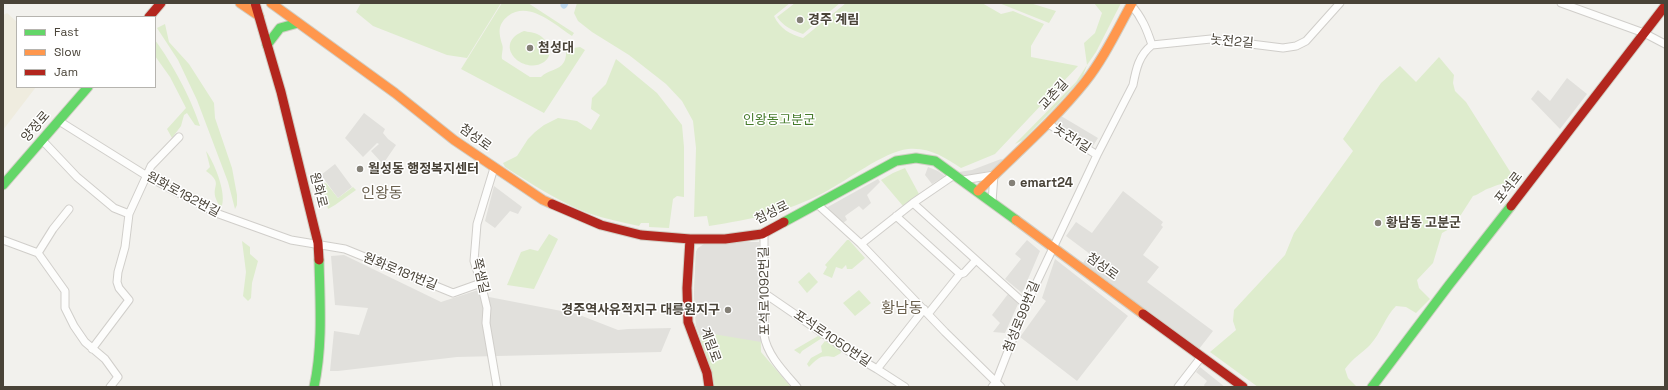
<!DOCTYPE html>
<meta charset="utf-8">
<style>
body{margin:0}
#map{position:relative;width:1668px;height:390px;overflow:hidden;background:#f2f1ed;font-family:"Space Grotesk",sans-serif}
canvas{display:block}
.frame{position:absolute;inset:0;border:4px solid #494338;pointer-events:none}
.legend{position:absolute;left:16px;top:16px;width:140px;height:72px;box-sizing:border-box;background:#fff;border:1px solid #b6b4af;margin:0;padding:5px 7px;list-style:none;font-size:12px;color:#494338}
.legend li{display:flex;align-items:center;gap:8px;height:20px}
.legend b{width:20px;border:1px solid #b6b4af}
</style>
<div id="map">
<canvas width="1668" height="390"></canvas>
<div class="frame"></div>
<ul class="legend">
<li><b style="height:5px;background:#63d668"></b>Fast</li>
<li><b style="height:5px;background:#ff974d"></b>Slow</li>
<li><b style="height:5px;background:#b3261e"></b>Jam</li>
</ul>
</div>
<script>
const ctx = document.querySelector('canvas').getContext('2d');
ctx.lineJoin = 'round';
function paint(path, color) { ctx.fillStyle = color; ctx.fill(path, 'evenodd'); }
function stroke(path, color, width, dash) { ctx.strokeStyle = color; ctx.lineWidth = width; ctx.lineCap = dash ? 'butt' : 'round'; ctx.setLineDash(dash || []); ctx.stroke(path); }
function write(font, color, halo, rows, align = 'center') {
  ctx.font = font + ' "Space Grotesk","Noto Sans KR",sans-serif'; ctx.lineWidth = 3; ctx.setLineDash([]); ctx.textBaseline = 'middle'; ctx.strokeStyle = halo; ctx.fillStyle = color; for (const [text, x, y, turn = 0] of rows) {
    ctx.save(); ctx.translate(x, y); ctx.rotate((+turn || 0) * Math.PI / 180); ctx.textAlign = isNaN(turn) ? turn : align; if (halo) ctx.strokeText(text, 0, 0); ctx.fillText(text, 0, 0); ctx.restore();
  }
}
paint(new Path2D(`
 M7 13 17 22V87H36L3 130V15Z`), '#efecdf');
paint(new Path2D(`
 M361 3H501L467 58 447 55 373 26 356 12Z
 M502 3H528L574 33 572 36C555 25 529 0 508 16 497 25 499 33 502 44 504 49 501 54 502 59L530 77H541C547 70 559 71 564 62 566 59 566 53 567 49L580 47 585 50 544 113 461 69Z
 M577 3H790L774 16C780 29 790 34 803 38L846 3H982L1001 14 1013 11 1044 24 1031 46V57L1078 66 995 154 961 168C944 157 929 147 908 149 883 152 848 180 825 192 785 213 752 219 709 226L707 216 694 217 696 148 693 121 682 101 666 84 629 55 592 32 578 21 574 13Z
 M795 3H840L803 34C792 30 784 27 777 17Z
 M999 3H1030L1056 11 1049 23Z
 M1094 3H1121L1096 52 1087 65 1083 76 1061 101 1023 140 1015 144 1076 82 1087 65 1084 43 1095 33 1102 13Z
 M165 24 169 42 189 64 214 103 215 118 232 168 237 195V205L235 209 228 182 197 100 178 60 157 28Z
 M524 31C528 32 534 32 539 35 548 40 555 55 544 62 523 76 491 44 524 31Z
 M155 40C172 63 191 98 200 126L195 125 187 113 184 115 181 126 172 138 167 129 186 108 170 77 155 56Z
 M1439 57 1454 75 1453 83 1455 91 1466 102 1516 181C1507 183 1498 184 1490 188 1483 190 1480 194 1473 196L1457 221 1451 228 1442 233 1433 263 1417 280 1419 288 1430 299 1416 313 1406 307 1396 306C1385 317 1381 333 1370 345 1362 353 1352 359 1345 369L1348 378 1357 387H1258L1210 352 1236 330 1233 321 1234 310 1285 255 1294 233 1353 151 1343 139 1381 83 1400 66 1416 82Z
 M616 59 657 93 682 125 684 147V197L677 196 673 199 669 228 649 227V223H641L639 226C622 222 605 219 588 213 559 202 532 184 505 167L503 163 517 156 528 139 535 132 544 125 558 118 577 121 591 130 600 115 591 109 592 98 606 84Z
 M206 151C214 162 228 195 221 208 219 205 217 202 216 199 211 185 224 184 206 171L210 167Z
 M905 168 919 194 903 206 881 180 893 173Z
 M326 183 338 198 353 187 356 190 335 205 328 209 322 184Z
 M549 234 558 239 534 289 507 285 521 252 530 249 538 251Z
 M847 240H849L865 258 852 269H847L846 265 842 269 836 267 832 278 823 274 827 267 825 265Z
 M242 241 250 247V254L258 261 252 283 251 298 248 301 243 296 246 272Z
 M759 242 761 352 791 387H713L700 336 696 326 694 294 696 252 698 248Z
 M809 272 818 282 807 293 798 282Z
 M859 290 871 303 855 316 843 303Z
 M818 336 822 338 802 351 800 354 794 350Z
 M825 341 840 350 841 353 834 357C821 355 819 357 809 367L807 364 811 358 822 352 821 346Z`), '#deeccd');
paint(new Path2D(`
 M1567 78 1587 94 1560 129 1531 99 1538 90 1550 101Z
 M364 113 385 129 383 133 388 139 396 145 379 170 377 168 381 162 371 151 379 144 377 143 363 157 345 138Z
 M1061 116 1098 138 1091 149 1055 127Z
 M1001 159 1005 160 990 171 962 177 959 172 972 170Z
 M335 164 352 187 338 198 321 175Z
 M928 167 938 171 945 176 932 184 925 175Z
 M878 179 880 182 867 195 871 203 863 210 859 206 845 216 847 220 843 223 826 208Z
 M494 186 522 207 518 214 510 211 495 228 485 221Z
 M1123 191 1163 222 1161 225 1163 227 1143 255 1159 267 1147 282 1213 331 1199 349 1083 263 1090 254 1066 236 1076 222 1092 233Z
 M1027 240 1040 251 1022 293 1005 279 1021 259 1015 254Z
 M730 242H759L761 342 707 333 700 336 696 326 694 294 696 252 698 248 704 244Z
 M344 255 441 302 478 290 489 297 577 314 618 330 628 329 671 328 661 352 457 357 338 371H330L334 331 359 335 368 308 335 305 331 256Z
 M1055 259 1128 316 1077 381 1020 337 1046 301 1042 298Z
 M1008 294 1017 301 1018 304 1005 333 993 332 1000 323 992 315Z
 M1200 367 1225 387H1205L1204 385 1207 381 1196 372Z`), '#e1e0dc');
stroke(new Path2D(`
 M564 5 565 3`), '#bed9ef', 7);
const street = new Path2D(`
 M1561 3 1644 33 1665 44
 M1131 5C1142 17 1147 30 1152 45L1211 39 1283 48 1296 46 1306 41 1340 3
 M59 121 147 176 216 213 291 240 345 249 453 293 481 283
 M1047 123 1097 155
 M42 140 77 177 114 208 129 214 125 247 118 272 117 282 119 288 129 300 92 349
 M494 168 477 224 474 261 481 283 487 308 486 323 497 387
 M963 180 994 175 992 202
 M913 203 1026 305
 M817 204 861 244 945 332 1001 387
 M129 214 151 166 179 137
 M896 216 960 274
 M764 233V335C767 355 784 372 797 387
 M3 240 38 253 65 291V308L74 326 85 342 105 359 118 377 110 387
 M861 244 913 203 954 175
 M38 253 53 229 69 209
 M764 293 860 359 877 369 924 309
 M928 314 960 274 964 273 976 260
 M877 369 905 387
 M992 387 996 382 1026 305 1097 155 1133 85C1136 69 1139 55 1152 45
 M1178 387 1202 356`);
const fast = new Path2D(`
 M267 45 280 28 298 23
 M3 185 88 87
 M784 222 896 161 916 158 935 161 1016 220
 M314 387C323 346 320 302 319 260
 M1372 387 1449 285 1511 206`);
const slow = new Path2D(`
 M240 3 259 16
 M271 3 395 93 454 140 543 200 552 204
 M978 191C1014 155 1053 122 1085 82 1104 58 1117 30 1132 3
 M1016 220 1143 314`);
const jam = new Path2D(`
 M255 3 281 92 318 243 319 260
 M149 17 161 3
 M552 204 601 225 641 235 690 239H725L762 234 784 222
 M1511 206 1665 6
 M690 239 687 288 688 322 707 373 709 387
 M1143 314 1243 387`);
stroke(street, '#d0ceca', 9);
stroke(fast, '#d1cec4', 11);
stroke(slow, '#d1cec4', 11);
stroke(jam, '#d1cec4', 11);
stroke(street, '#fdfdfc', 7);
stroke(fast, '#63d668', 9);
stroke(slow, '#ff974d', 9);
stroke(jam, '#b3261e', 9);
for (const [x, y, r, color] of [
 [800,20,4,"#848077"],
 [530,48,4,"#848077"],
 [360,169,4,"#848077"],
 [1012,183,4,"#848077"],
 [1378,223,4,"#848077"],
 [728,310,4,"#848077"]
]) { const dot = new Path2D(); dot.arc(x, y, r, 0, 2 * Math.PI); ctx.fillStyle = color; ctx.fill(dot); stroke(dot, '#fff', 1.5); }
write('bold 13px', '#494338', '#fff', [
 ["경주 계림",808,20],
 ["첨성대",538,48],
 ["월성동 행정복지센터",368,169],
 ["emart24",1020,183],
 ["황남동 고분군",1386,223],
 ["경주역사유적지구 대릉원지구",720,310,"right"]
], 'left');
write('13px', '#494338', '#fff', [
 ["놋전2길",1232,42,5],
 ["교촌길",1054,95,-48],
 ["양정로",36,127,-49],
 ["첨성로",475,138,36],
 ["놋전1길",1072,139,33],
 ["포석로",1509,188,-52],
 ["원화로",318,190,76],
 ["원화로182번길",183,195,28],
 ["첨성로",772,213,-26],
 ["첨성로",1102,267,36],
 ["원화로181번길",400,272,22],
 ["쪽샘길",480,276,77],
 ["포석로1092번길",765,291,-91],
 ["첨성로99번길",1022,317,-68],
 ["포석로1050번길",832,339,34],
 ["계림로",710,345,70]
]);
write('13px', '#457b2b', '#fff', [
 ["인왕동고분군",779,120]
]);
write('15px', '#6b614f', '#fff', [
 ["인왕동",382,194],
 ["황남동",902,309]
]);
</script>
